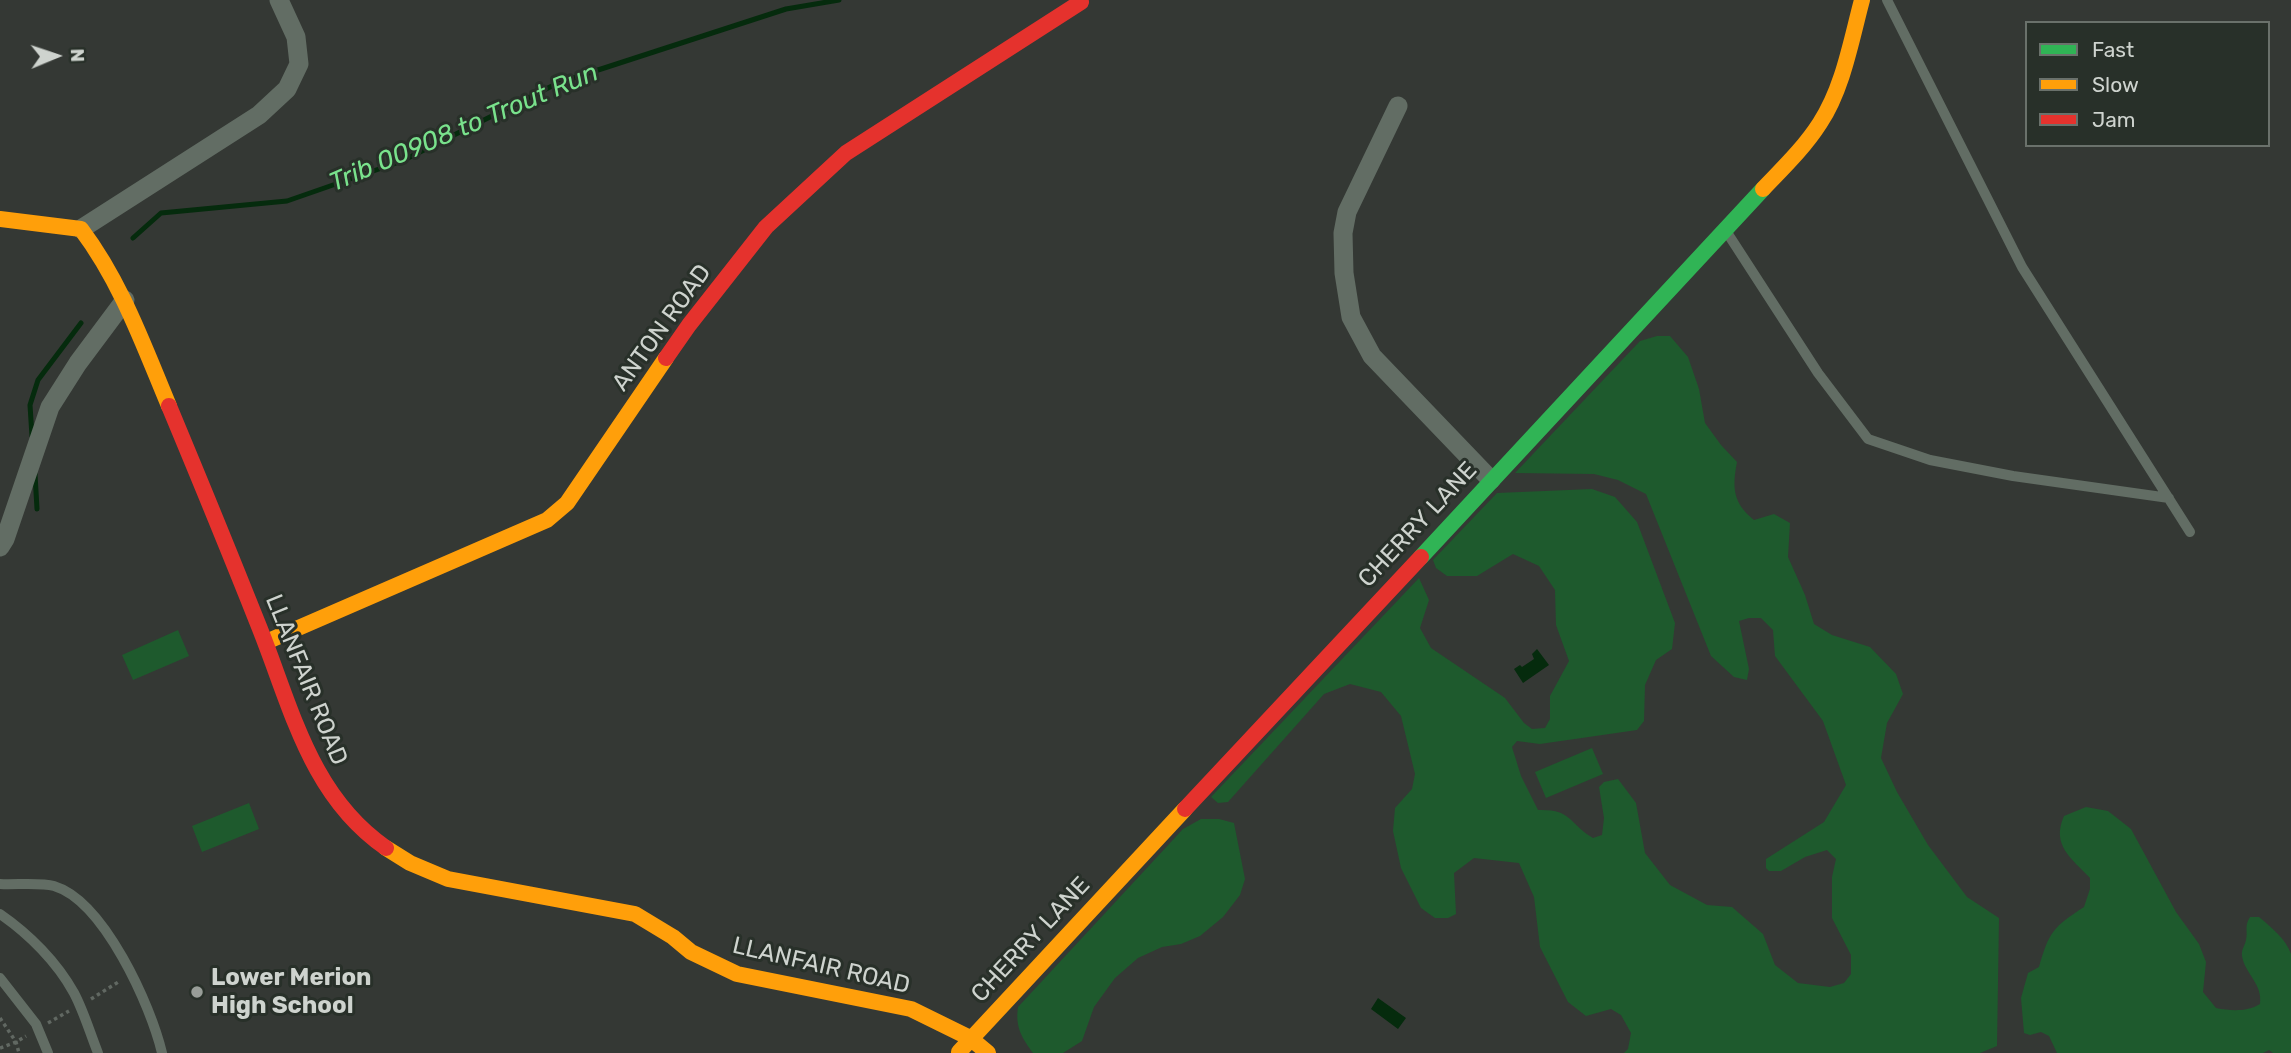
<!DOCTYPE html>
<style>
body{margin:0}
#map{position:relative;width:2291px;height:1053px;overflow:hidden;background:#343834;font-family:Rubik,sans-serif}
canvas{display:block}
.legend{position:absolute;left:2025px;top:21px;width:245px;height:126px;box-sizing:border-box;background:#283029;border:2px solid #6a716b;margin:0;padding:9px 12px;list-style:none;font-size:21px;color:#ced3ce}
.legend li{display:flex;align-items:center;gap:14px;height:35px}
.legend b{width:35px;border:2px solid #6a716b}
.north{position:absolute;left:21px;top:21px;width:70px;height:70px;-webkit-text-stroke:5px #283029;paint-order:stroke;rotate:88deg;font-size:19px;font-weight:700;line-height:28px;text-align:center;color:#ced3ce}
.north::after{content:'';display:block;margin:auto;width:24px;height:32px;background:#ced3ce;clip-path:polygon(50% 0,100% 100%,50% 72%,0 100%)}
</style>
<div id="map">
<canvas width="2291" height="1053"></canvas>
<ul class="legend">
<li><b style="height:9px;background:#30b455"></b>Fast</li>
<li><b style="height:9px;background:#ff9f0a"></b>Slow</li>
<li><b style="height:9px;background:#e5322d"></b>Jam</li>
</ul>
<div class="north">N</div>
</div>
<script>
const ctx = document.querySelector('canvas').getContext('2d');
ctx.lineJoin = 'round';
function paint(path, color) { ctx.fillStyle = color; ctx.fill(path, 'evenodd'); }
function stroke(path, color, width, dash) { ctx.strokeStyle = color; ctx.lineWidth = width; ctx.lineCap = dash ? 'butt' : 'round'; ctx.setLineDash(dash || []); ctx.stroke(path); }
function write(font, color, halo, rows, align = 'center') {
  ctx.font = font + ' Rubik,sans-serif'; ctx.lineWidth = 6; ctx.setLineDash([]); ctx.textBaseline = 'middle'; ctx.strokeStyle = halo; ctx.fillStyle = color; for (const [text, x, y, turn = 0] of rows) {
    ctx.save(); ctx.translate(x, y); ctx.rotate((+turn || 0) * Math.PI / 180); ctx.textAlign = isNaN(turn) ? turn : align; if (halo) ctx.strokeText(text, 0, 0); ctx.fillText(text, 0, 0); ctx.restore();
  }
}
paint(new Path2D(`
 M1657 336H1670L1688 357 1699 389 1705 423 1721 445 1737 462C1732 488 1733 503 1754 520L1774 514 1790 523 1788 557 1805 595 1814 624 1832 635 1870 647 1896 674 1903 694 1887 723 1881 758 1897 792 1928 845 1967 897 1999 918 1997 1046 1980 1053H1624L1628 1049 1631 1033 1621 1015 1611 1009 1586 1016 1568 1002 1540 947 1534 897 1519 863 1474 858 1454 873 1456 914 1448 918H1435L1421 908 1401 868 1393 831 1395 808 1412 789 1415 774 1401 716 1381 692 1350 684 1324 694 1228 802 1218 803 1211 797 1419 578 1429 600 1420 628 1431 648 1505 698 1524 723 1532 729 1545 728 1550 719V696L1569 661 1556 625 1555 590 1539 566 1513 554 1477 576H1447L1436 568 1433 560 1497 493 1592 489 1615 497 1637 522 1675 623 1672 649 1656 660 1645 685 1644 721 1637 730 1540 744 1517 741 1512 747 1521 776 1538 810C1572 809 1568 823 1593 838L1602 835 1604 818 1599 787 1604 782 1618 779 1636 803 1645 853 1670 885 1707 905 1732 907 1763 934 1775 965 1798 983 1830 987 1844 983 1851 974V955L1832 918V877L1836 859 1827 850 1805 857 1781 871H1769L1766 868V859L1824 822 1846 785 1823 721 1775 656 1773 630 1761 618H1749L1739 621 1749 669 1747 680 1734 677 1711 656 1646 494 1618 480 1594 474 1515 473 1640 341Z
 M178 630 189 656 133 680 122 655Z
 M1592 748 1603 774 1546 798 1535 772Z
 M249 803 259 829 202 852 192 826Z
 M2086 807 2108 811 2131 829 2176 912 2199 944 2206 962 2203 992 2216 1008C2231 1011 2247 1012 2260 1004 2263 984 2245 974 2242 956 2241 949 2245 946 2246 940 2248 931 2244 926 2250 917H2259C2271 927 2286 939 2291 954V1053H2273L2269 1050 2263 1053H2057L2049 1036 2041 1032 2030 1035 2024 1033 2021 998 2028 973 2039 967C2049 932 2053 927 2084 907L2090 889V878C2071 858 2051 845 2064 816Z
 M1201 819H1219L1234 823 1245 879 1240 895 1223 917 1200 936 1181 944 1162 947 1138 958 1115 978 1094 1007 1082 1041 1063 1053H1033C1022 1038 1015 1027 1018 1007L1183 829Z`), '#1e5a2d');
paint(new Path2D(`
 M1537 649 1549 665 1523 683 1514 669 1520 665 1522 667 1534 659 1532 654Z
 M1378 998 1406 1018 1398 1029 1371 1009Z`), '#052b0d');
stroke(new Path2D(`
 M133 238 161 213 287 201 402 161 558 83 786 9 839 0
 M32 436 30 405 38 380 81 323
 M35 474 37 509`), '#052b0d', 5);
stroke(new Path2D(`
 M91 999 120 981
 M0 1018 16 1042 19 1053
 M48 1023 69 1011
 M0 1048 16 1042 26 1036`), '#616862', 3.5, [3.5, 3.5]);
stroke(new Path2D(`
 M1887 0 2022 267 2190 532
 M1728 234 1818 373 1868 439 1930 460 2013 476 2169 498
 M0 884C15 885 40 882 54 886 104 901 151 1006 162 1053
 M0 914C29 934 57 962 74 993 84 1012 90 1033 98 1053
 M0 978 36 1024 48 1053`), '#626d64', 10);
stroke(new Path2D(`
 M1398 106 1347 212 1343 233 1344 273 1351 317 1372 356 1491 480
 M81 229 259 115 287 89 299 64 296 37 279 0
 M0 547 5 539 50 407 78 363 125 300`), '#626d64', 19);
stroke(new Path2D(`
 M1421 557 1763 189`), '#30b455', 16);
stroke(new Path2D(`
 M1763 189C1783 168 1804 148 1820 123 1843 88 1851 41 1862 0
 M0 219 81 229C121 282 143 344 169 406
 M266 642 547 520 567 503 666 358
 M386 848 410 863 448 879 635 914 673 937 691 952 737 974 911 1009 970 1038 988 1053
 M959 1052 1185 809`), '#ff9f0a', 16);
stroke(new Path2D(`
 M666 358 689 325 766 227 846 153 1081 2
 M169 406C199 478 229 551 258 624 291 705 309 795 386 848
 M1185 809 1421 557`), '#e5322d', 16);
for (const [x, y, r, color] of [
 [197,992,7,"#989d98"]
]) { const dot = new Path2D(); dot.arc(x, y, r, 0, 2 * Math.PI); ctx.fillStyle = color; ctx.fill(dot); stroke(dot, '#283029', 2.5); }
write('24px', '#ced3ce', '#283029', [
 ["ANTON ROAD",662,328,-54],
 ["CHERRY LANE",1418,525,-47],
 ["LLANFAIR ROAD",306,680,68],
 ["CHERRY LANE",1031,940,-47],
 ["LLANFAIR ROAD",821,966,13]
]);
write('bold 24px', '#ced3ce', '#283029', [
 ["Lower Merion",211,978],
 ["High School",211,1006]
], 'left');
write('italic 26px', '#79e28c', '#283029', [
 ["Trib 00908 to Trout Run",464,128,-23]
]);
</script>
